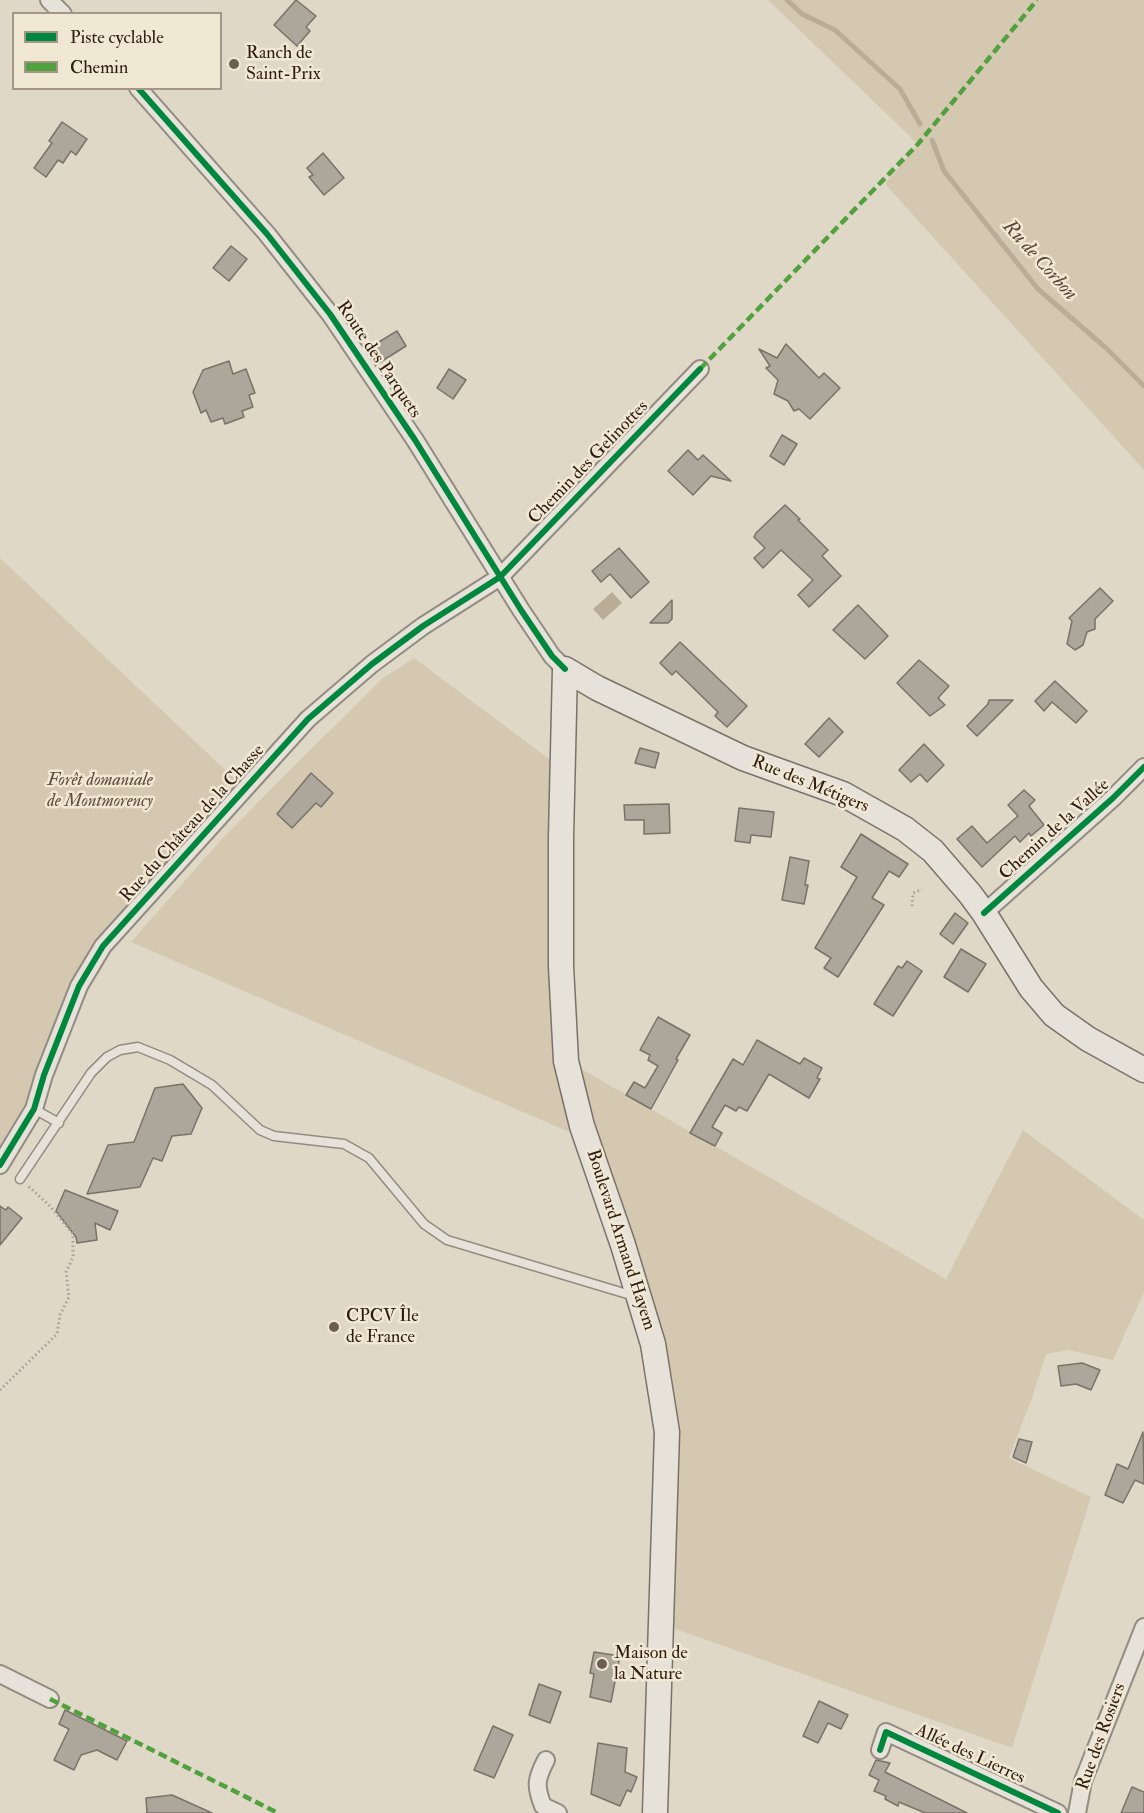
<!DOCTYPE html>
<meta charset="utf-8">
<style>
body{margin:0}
#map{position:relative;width:1144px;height:1813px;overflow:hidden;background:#e0d8c6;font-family:"IM FELL Double Pica",serif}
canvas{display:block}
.legend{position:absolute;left:12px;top:12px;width:210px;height:78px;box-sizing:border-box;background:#f1e8d3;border:2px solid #a39686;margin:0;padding:8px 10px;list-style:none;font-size:18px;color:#2e1c13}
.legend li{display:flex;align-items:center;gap:12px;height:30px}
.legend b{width:30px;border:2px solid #a39686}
</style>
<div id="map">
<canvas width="1144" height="1813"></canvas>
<ul class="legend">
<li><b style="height:8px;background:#00873e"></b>Piste cyclable</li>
<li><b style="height:8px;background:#52a13f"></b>Chemin</li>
</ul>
</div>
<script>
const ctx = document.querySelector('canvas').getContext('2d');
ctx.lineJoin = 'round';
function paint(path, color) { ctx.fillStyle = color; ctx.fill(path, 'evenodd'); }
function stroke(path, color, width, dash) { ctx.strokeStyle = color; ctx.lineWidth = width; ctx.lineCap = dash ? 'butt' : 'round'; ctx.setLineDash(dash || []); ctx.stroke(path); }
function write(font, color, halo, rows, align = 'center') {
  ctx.font = font + ' "IM FELL Double Pica",serif'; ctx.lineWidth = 5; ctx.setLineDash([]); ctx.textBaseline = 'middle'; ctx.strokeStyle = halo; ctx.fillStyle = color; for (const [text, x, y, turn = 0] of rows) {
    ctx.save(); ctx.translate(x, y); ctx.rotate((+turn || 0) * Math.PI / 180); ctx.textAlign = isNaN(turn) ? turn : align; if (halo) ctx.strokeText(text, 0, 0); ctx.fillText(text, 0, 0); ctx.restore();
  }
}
paint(new Path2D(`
 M768 0H1144V470L885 184 918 144Z
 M0 558 236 780 78 985 52 1030 23 1110 0 1147Z
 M414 658 556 764 576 1135 131 942 219 842 285 775 382 679Z
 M571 1063 946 1279 1023 1130 1144 1220V1292L1113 1360 1068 1350 1046 1354 1032 1398 1009 1458 1091 1497 1012 1748 670 1627 672 1429Z`), '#d4c8b1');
paint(new Path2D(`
 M612 592 622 603 603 620 593 609Z`), '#baad97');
stroke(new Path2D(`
 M787 0 802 14 835 30 900 89 920 124
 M932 140 944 171 1038 289 1106 348 1144 386`), '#baad97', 5);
const building = new Path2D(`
 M296 0 316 16 306 27 310 31 297 46 274 25Z
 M62 122 87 139 76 155 71 151 63 163 58 160 46 177 34 168 52 143 49 141Z
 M323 153 344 178 324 195 309 177 313 175 307 168Z
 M231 246 247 259 229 281 213 268Z
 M397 331 406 346 379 363 369 348Z
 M786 344 819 378 824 373 840 388 810 419 799 409 794 411 788 401 774 394 778 380 766 368 770 366 759 349 777 358Z
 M229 361 233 374 246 369 255 393 249 395 253 407 242 411 244 417 225 424 223 418 211 422 206 410 201 413 193 392 203 370Z
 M449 369 466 380 453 399 437 388Z
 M782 435 797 444 784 465 770 456Z
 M688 450 698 460 703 455 731 481 711 476 693 495 668 471Z
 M785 505 800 519 798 520 828 550 822 556 841 576 809 607 798 595 813 580 781 550 763 568 754 558 765 548 754 537 756 533Z
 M619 548 649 582 631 598 610 574 601 582 592 571Z
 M1100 588 1113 601 1095 619V629L1087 632 1083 645 1075 650 1067 644 1072 621 1069 618Z
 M672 600V619L668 623H650Z
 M858 605 888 636 865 659 833 630Z
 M680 642 747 706 727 727 715 716 718 712 676 671 672 675 660 663Z
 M919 660 949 686 938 698 945 705 930 716 897 683Z
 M1055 681 1087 711 1076 723 1052 702 1044 711 1035 701Z
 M989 700H1013L977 736 967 726 988 704Z
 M829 718 843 732 819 757 805 744Z
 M924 744 944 765 927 782 920 774 911 782 899 770Z
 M640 748 659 753 655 768 635 763Z
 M311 773 333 793 321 807 316 803 292 828 277 814Z
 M1024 790 1035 800 1029 806 1044 825 1031 836 1029 833 1020 842 1015 836 982 867 957 839 972 826 987 843 1018 816 1008 805Z
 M669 804 670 833 644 834V820H625L624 805Z
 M739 808 774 812 771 837 751 835 750 843 735 841Z
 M861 834 908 864 899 877 889 871 872 898 884 905 838 977 824 968 831 958 815 948 857 877 841 867Z
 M790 857 809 861 805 885H808L804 904 782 900Z
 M955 913 968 923 953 944 940 934Z
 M961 949 986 964 968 992 944 977Z
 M907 961 922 971 893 1016 874 1004 898 966 902 968Z
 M658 1017 690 1035 676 1059 678 1060 651 1109 626 1095 634 1082 645 1088 658 1066 648 1060 650 1055 640 1050Z
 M757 1040 800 1064 804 1058 822 1068 817 1078 820 1079 809 1098 769 1074 747 1111 739 1107 736 1111 725 1105 712 1127 722 1133 715 1146 690 1133 733 1059 743 1065Z
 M183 1084 202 1108 191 1134 172 1136 162 1161 153 1158 140 1187 87 1194 108 1145 134 1142 155 1088Z
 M65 1190 118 1211 110 1230 95 1223 97 1240 77 1243 76 1237 56 1211Z
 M0 1206 6 1210 8 1207 22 1218 0 1245Z
 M1082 1363 1100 1370 1091 1390 1076 1384 1061 1386 1058 1366Z
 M1143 1432 1144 1484 1135 1480 1123 1503 1105 1495 1117 1464 1128 1469Z
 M1019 1439 1032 1442 1026 1463 1013 1457Z
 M594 1652 620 1656 611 1702 590 1697 594 1674 590 1673Z
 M539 1684 561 1692 550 1723 529 1715Z
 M819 1701 848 1715 841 1729 828 1723 818 1743 803 1736Z
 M65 1710 127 1741 117 1760 97 1750 81 1755 74 1770 54 1760 69 1729 59 1724Z
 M493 1726 513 1735 494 1778 474 1770Z
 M598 1743 627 1748 625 1772 637 1777 631 1792 627 1790 620 1806 591 1794Z
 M876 1760 890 1763 885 1772 967 1813H925L899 1802 898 1806 885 1799 886 1796 874 1791 879 1780 869 1775Z
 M1132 1787 1144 1792V1813H1121Z
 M172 1795 212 1813H147L146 1798Z`);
paint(building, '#ada69b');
stroke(building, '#797268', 1.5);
const lane = new Path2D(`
 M34 1109 59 1123
 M20 1179 91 1073 107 1057 120 1050 138 1047 170 1060 212 1085 260 1130 274 1136 344 1144 369 1158 424 1224 447 1240 634 1296`);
const street = new Path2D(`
 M49 0 63 14
 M138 88 267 234 330 314 415 440 521 610 552 656 565 669
 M984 913 1113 798 1144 767
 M0 1165 34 1109 44 1075 79 986 103 946 308 719 372 664 423 626 500 577 700 369
 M0 1674 50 1699
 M880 1750 886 1732 1058 1813
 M546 1760C536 1779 535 1786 543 1806L558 1813
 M1077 1813 1083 1781 1144 1627`);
const secondary = new Path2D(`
 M655 1813 667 1432 653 1344 623 1245 582 1126 566 1061 561 966V837L565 669 597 688 743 758 843 794 905 829 933 851 970 894 984 913 1031 988 1054 1015 1088 1039 1144 1070`);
stroke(lane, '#928c80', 11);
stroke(street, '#928c80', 20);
stroke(secondary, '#797268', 27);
stroke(new Path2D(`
 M912 906 913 893 922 889
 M0 1390 57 1334 60 1315 69 1297 66 1272 73 1257V1234L50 1206 28 1186`), '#a49f97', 3, [1.5, 3]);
stroke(lane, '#e6e2da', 8);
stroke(street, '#e6e2da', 16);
stroke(secondary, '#e6e2da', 24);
stroke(new Path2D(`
 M700 369 918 144 1037 0
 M50 1699 278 1813`), '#52a13f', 4.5, [9, 4.5]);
stroke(new Path2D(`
 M138 88 267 234 330 314 415 440 521 610 552 656 565 669
 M984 913 1113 798 1144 767
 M0 1165 34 1109 44 1075 79 986 103 946 308 719 372 664 423 626 500 577 700 369
 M880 1750 886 1732 1058 1813`), '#00873e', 6);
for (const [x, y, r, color] of [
 [234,64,6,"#6c5e52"],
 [334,1327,6,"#6c5e52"],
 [602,1664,6,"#6c5e52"]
]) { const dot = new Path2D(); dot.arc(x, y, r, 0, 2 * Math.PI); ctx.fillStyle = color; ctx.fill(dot); stroke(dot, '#f1e8d3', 2); }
write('18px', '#2e1c13', '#f1e8d3', [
 ["Ranch de",246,54],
 ["Saint-Prix",246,75],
 ["CPCV Île",346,1317],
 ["de France",346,1338],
 ["Maison de",614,1654],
 ["la Nature",614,1675]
], 'left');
write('18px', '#2e1c13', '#f1e8d3', [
 ["Route des Parquets",378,360,56],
 ["Chemin des Gelinottes",589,463,-46],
 ["Rue des Métigers",810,785,22],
 ["Rue du Château de la Chasse",193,824,-48],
 ["Chemin de la Vallée",1055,830,-42],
 ["Boulevard Armand Hayem",620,1240,72],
 ["Rue des Rosiers",1102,1737,-70],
 ["Allée des Lierres",970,1755,25]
]);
write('italic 18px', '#5d4c3d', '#f1e8d3', [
 ["Forêt domaniale",100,781],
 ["de Montmorency",100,802]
]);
write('italic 20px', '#59483a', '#f1e8d3', [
 ["Ru de Corbon",1039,261,48]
]);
</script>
